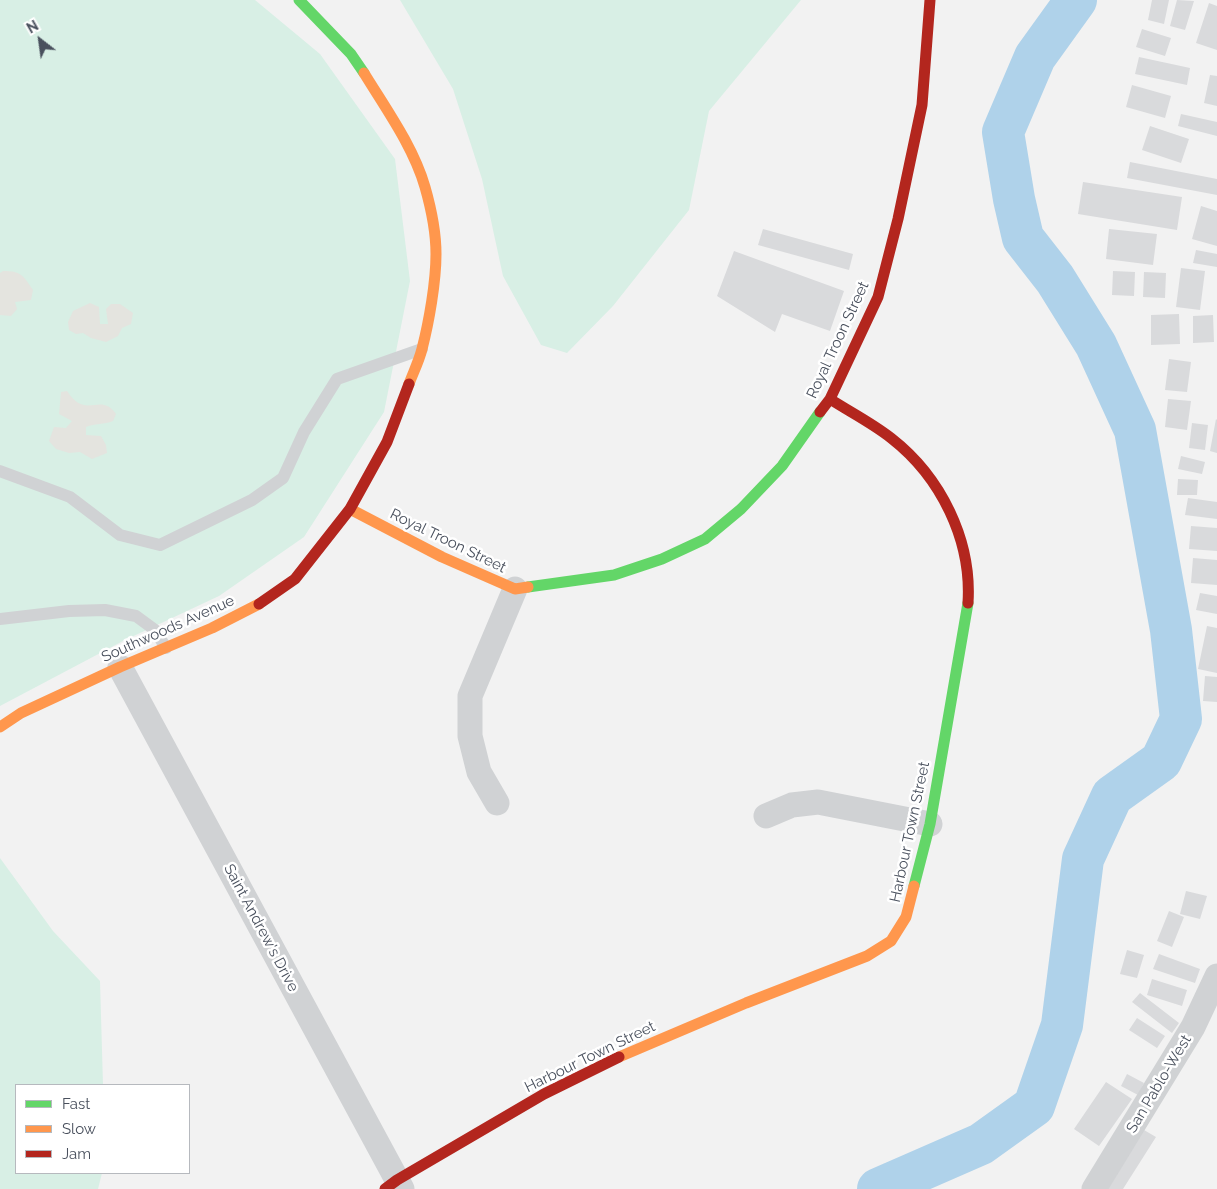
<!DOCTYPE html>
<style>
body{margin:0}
#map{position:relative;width:1217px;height:1189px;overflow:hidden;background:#f2f2f2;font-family:Raleway,sans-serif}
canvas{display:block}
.legend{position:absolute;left:15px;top:1084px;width:175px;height:90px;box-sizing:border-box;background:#fff;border:1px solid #b6b9be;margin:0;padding:6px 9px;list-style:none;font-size:15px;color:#49505d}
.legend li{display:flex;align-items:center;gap:10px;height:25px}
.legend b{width:25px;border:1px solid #b6b9be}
.north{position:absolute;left:15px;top:15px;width:50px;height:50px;-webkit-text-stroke:4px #fff;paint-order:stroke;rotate:330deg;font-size:14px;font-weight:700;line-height:20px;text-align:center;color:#49505d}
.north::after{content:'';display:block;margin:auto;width:18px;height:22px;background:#49505d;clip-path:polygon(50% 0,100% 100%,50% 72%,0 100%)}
</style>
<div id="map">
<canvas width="1217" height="1189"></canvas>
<ul class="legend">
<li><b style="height:6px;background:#63d668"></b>Fast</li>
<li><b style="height:6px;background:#ff974d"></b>Slow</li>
<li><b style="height:6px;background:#b3261e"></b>Jam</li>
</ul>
<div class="north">N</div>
</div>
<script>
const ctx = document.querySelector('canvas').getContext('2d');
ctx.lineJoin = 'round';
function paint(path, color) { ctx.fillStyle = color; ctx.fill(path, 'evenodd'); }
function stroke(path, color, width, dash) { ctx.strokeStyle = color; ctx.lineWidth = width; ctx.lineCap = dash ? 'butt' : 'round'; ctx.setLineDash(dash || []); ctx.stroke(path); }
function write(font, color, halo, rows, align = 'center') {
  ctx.font = font + ' Raleway,sans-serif'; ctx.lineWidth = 5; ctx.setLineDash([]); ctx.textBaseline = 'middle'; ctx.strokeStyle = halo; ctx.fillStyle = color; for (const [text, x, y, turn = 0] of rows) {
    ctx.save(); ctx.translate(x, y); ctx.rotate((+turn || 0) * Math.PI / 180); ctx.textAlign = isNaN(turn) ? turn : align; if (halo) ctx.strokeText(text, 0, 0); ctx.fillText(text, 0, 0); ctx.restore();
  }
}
paint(new Path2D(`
 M0 0H255L320 54 395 159 410 281 384 412 304 537 219 596 123 641 0 706Z
 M400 0H801L709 111 689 210 613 306 567 353 541 345 503 276 482 179 453 89Z
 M0 858 53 931 100 981 103 1085H16V1173H102L98 1189H0Z`), '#d8efe5');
paint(new Path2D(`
 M3 271C21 271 23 275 33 290L31 300 15 302 17 309 11 316 0 315V273Z
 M90 303 99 307 100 324H108L106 309 111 304H120L133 313 131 324 122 328 118 336 106 342 91 338 83 333 76 334 69 330 68 322 73 311Z
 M67 391C86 421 100 391 116 414L113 421C104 425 95 423 86 427V435L101 436 106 445 107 453 92 459 80 452 69 453 56 449 49 441 54 427 66 428 72 421 59 414 61 392Z`), '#e4e4df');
stroke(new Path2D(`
 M878 1189 981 1144 1034 1106 1062 1025 1083 859 1112 796 1161 761 1181 719 1171 630 1135 430 1096 345 1055 279 1023 238 1014 199 1003 132 1035 57 1076 0`), '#afd2ea', 42);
paint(new Path2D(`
 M1152 0H1169L1164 24 1148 20Z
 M1177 0 1194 1 1185 30 1170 26Z
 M1209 3 1217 6V50L1196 43Z
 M1142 29 1171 38 1165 56 1136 47Z
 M1139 57 1190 68 1187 85 1135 74Z
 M1210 75 1217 76V106L1204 103Z
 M1132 85 1171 96 1165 118 1126 107Z
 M1181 114 1217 122V136L1178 126Z
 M1150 126 1189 139 1181 163 1142 150Z
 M1130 162 1217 179V195L1127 178Z
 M1083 182 1182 197 1177 230 1078 214Z
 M1201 206 1217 211V246L1192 239Z
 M763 229 853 254 849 270 758 245Z
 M1109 229 1157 234 1153 265 1106 259Z
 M1196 250 1217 254V267L1193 263Z
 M734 251 844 291 830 331 782 314 775 332 717 296Z
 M1181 268 1205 271 1200 310 1176 307Z
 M1113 271 1135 272 1134 296 1112 295Z
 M1144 272 1166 273 1165 298 1143 297Z
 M1179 314 1180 344 1151 345V315Z
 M1213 315 1214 342 1193 343V316Z
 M1169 359 1191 362 1187 392 1165 390Z
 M1168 399 1191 401 1187 430 1165 427Z
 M1216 419 1217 420V453L1210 451Z
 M1192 423 1208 425 1205 450 1189 448Z
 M1181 456 1205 462 1202 474 1178 469Z
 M1178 479 1198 480 1197 495H1177Z
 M1188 498 1217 502V519L1185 515Z
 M1191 526 1217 528V551L1189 549Z
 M1193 558 1217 560V585L1191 583Z
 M1200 593 1217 596V614L1196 610Z
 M1207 626 1217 628V673L1198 669Z
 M1205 676 1217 677V702L1203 701Z
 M1186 891 1207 896 1200 919 1180 914Z
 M1169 911 1184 917 1172 947 1157 941Z
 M1127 950 1144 955 1137 978 1120 974Z
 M1159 954 1200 969 1195 983 1153 969Z
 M1152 979 1187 990 1182 1006 1147 995Z
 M1140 993 1179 1023 1172 1033 1132 1002Z
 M1137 1018 1165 1036 1157 1048 1129 1030Z
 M1127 1074 1144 1083 1138 1095 1121 1086Z
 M1106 1082 1132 1099 1099 1146 1074 1129Z
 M1144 1130 1156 1137 1123 1189H1108Z`), '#d9dadc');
stroke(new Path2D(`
 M0 471 70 497 120 535 160 545 252 500 283 478 304 432 337 379 422 349
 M0 619 69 611 105 610 136 616 155 630 166 648`), '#d0d2d4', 12);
stroke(new Path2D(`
 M120 667 402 1189
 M497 803 479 772 470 736V696L515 589
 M766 816 792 805 818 802 930 824
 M1094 1189 1193 1027 1217 976`), '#d0d2d4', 25);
stroke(new Path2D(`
 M299 0 351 54 364 73
 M528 587 614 575 662 559 705 539 741 509 782 466 820 412
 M914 886 930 824 968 603`), '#63d668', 11);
stroke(new Path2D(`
 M364 73C386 109 413 146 425 187 431 208 436 233 436 254 436 282 429 322 422 349 419 361 413 373 409 384
 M350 509 442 557 515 589 528 587
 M0 727 21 713 120 667 212 628 259 604
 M619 1057 746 1003 867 956 891 941 906 917 914 886`), '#ff974d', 11);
stroke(new Path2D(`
 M830 399C850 412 872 423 891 438 941 477 972 540 968 603
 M820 412 830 399 878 297 898 219 922 105 930 0
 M259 604 295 579 350 509 387 442 409 384
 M385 1189 397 1180 544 1094 619 1057`), '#b3261e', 11);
write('15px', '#49505d', '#fff', [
 ["Royal Troon Street",838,340,-65],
 ["Royal Troon Street",448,541,26],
 ["Southwoods Avenue",168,629,-24],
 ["Harbour Town Street",910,832,-78],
 ["Saint Andrew's Drive",261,928,62],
 ["Harbour Town Street",590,1057,-26],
 ["San Pablo-West",1159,1084,-59]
]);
</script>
